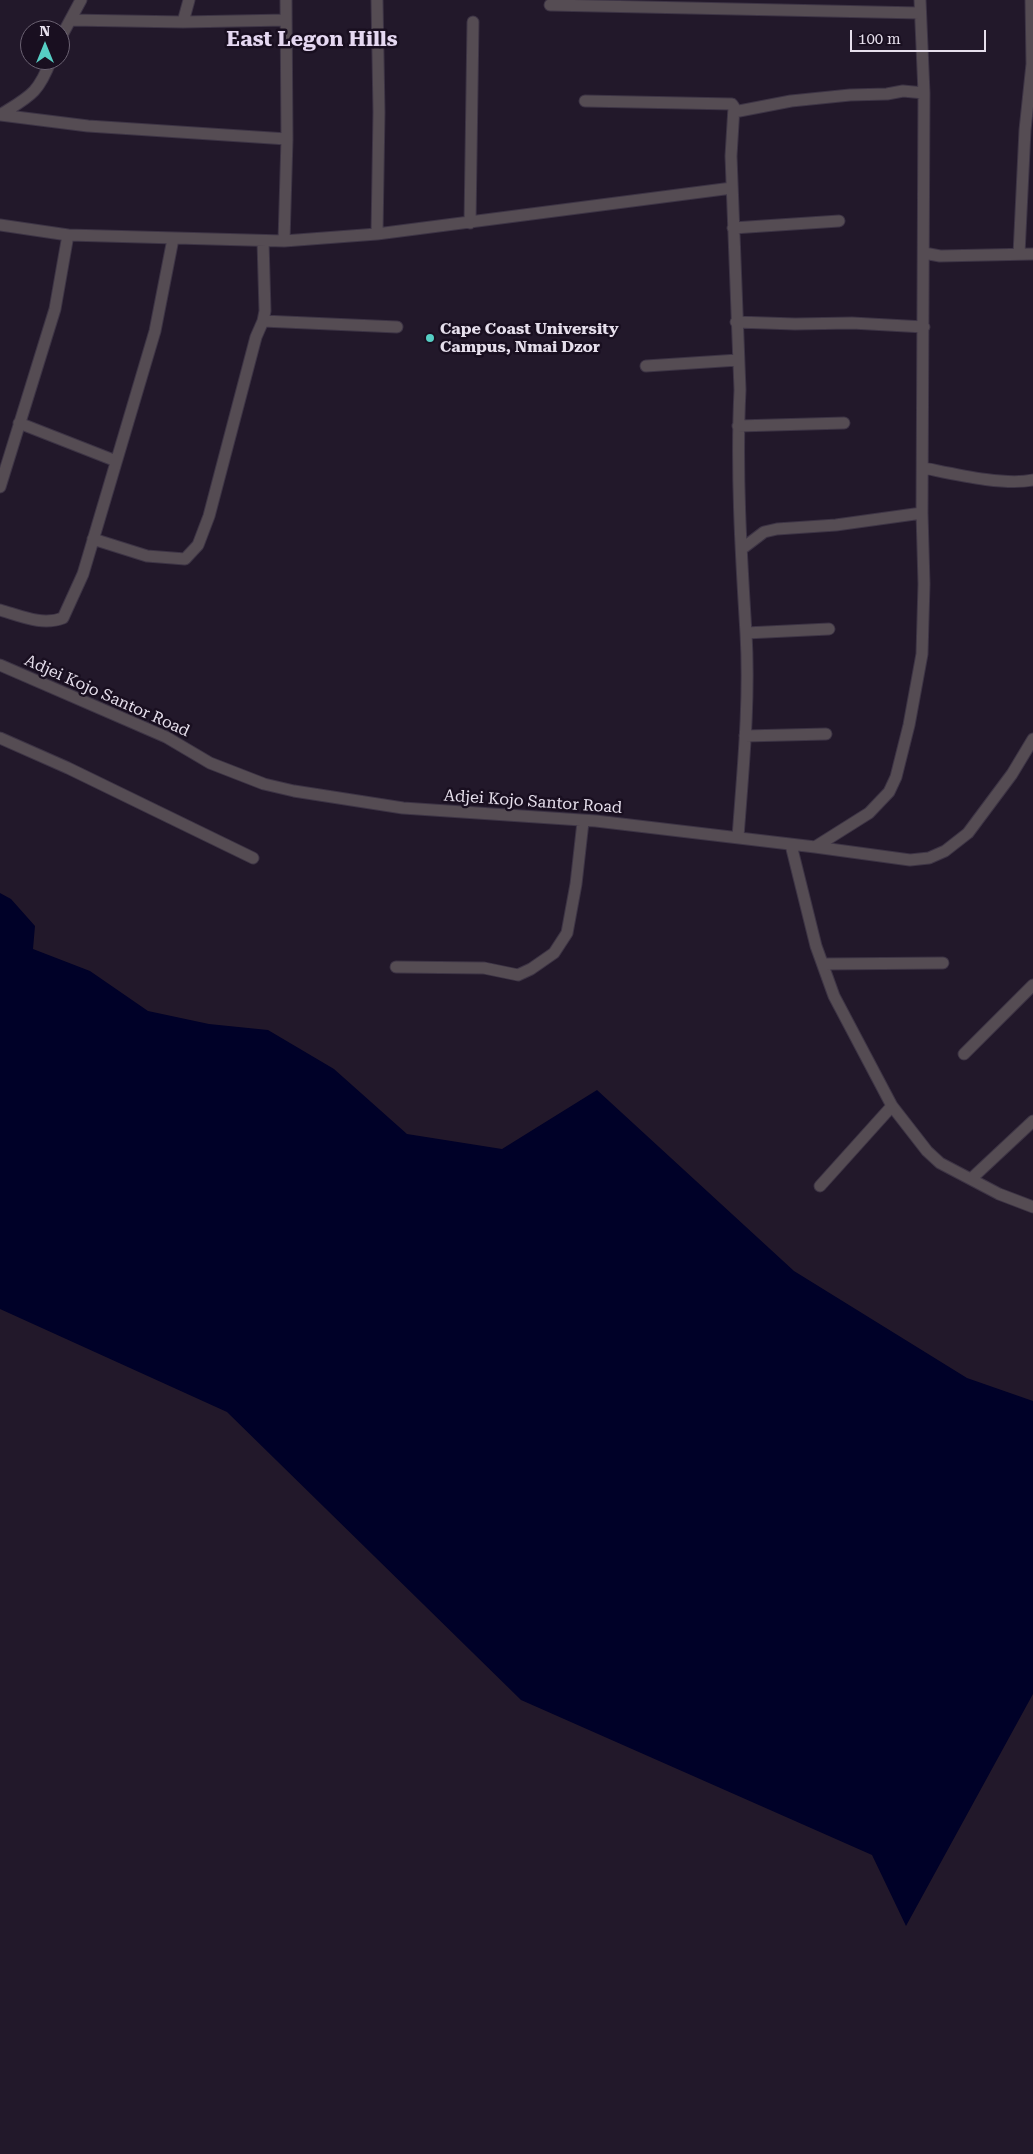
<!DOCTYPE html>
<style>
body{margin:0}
#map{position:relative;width:1033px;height:2154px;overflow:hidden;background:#22182a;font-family:"Roboto Serif",serif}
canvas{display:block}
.north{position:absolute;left:20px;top:20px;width:50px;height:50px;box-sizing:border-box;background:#190f20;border:1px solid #6b6272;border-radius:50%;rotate:0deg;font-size:14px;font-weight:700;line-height:20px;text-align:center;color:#e6dfec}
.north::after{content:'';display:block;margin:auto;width:18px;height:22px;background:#56cec4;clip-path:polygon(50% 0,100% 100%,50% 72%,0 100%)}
.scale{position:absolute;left:850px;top:30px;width:136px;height:22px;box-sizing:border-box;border:2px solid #e6dfec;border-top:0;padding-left:6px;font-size:15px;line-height:18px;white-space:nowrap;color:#e6dfec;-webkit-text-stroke:4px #190f20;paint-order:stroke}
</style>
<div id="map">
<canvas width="1033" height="2154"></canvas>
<div class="north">N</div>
<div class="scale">100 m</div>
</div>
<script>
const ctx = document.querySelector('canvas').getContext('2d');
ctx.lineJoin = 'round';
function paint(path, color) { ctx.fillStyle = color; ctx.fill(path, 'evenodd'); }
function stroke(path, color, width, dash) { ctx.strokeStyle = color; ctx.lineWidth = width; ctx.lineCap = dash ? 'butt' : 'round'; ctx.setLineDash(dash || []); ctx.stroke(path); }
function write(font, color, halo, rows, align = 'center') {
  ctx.font = font + ' "Roboto Serif",serif'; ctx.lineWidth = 5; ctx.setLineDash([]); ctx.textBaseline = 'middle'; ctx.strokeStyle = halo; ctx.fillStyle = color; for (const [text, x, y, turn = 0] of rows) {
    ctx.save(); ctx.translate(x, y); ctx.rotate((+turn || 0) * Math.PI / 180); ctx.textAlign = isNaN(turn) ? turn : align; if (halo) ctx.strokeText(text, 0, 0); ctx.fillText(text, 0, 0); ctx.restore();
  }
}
paint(new Path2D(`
 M0 893 11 899 35 926 33 949 90 971 148 1011 209 1024 268 1030 334 1069 407 1134 502 1149 597 1090 794 1271 967 1378 1033 1401V1694L906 1926 872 1855 521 1700 227 1412 0 1309Z`), '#000128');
const minor = new Path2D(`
 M377 0 379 112 377 234
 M550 5 920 13
 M71 20 183 22 286 20
 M183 22 189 0
 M60 39 81 0
 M585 101 732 104 734 107 731 156 740 390C736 470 741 553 746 633 750 701 743 769 738 837
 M734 112 791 101 850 95 887 94 903 91 924 93
 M0 115 88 126 287 139
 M0 115C30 96 38 94 51 60
 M470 223 473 22
 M0 225 68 235 284 241 377 234 732 188
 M733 228 839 221
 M284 241 287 139 286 0
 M924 253 940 256 1033 254
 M1019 254 1025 130 1032 64 1031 0
 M263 321 397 327
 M736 322 795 324 852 323 924 327
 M646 366 738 360
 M19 423 116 461
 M738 426 844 423
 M924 468C954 474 1004 486 1033 480
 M0 487 55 309 68 235
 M93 539 147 556 185 559 198 545 209 516 256 337 263 321 265 311 263 241
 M743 548 764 532 777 529 836 525 922 513
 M0 610C21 616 42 626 63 618L83 574 155 331 173 239
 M746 633 829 629
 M0 665 166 737 210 763 264 784 294 791 403 808 596 821 815 847 910 860 929 858 945 851 968 833 1012 774 1033 739
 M745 736 826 734
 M0 738 68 768 253 858
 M791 845 816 946 834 996 892 1106 927 1151 940 1163 999 1194 1033 1207
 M815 847 869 813 889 792 896 777 909 725 922 654 924 584 922 513 924 93 920 0
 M823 964 943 963
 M396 967 484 968 518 975 531 969 554 953 567 933 576 884 583 822
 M964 1054 1033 985
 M971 1179 1033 1121
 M820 1186 892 1106`);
stroke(minor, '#3d3445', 13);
stroke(minor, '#554c53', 11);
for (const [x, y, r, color] of [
 [430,338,5,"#56cec4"]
]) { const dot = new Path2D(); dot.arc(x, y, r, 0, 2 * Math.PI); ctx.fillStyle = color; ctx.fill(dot); stroke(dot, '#190f20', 2); }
write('bold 16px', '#e6dfec', '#190f20', [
 ["Cape Coast University",440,329],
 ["Campus, Nmai Dzor",440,347]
], 'left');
write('16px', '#e6dfec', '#190f20', [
 ["Adjei Kojo Santor Road",107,696,24],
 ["Adjei Kojo Santor Road",533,802,4]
]);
write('bold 21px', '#e5d8f1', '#190f20', [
 ["East Legon Hills",312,40]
]);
</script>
